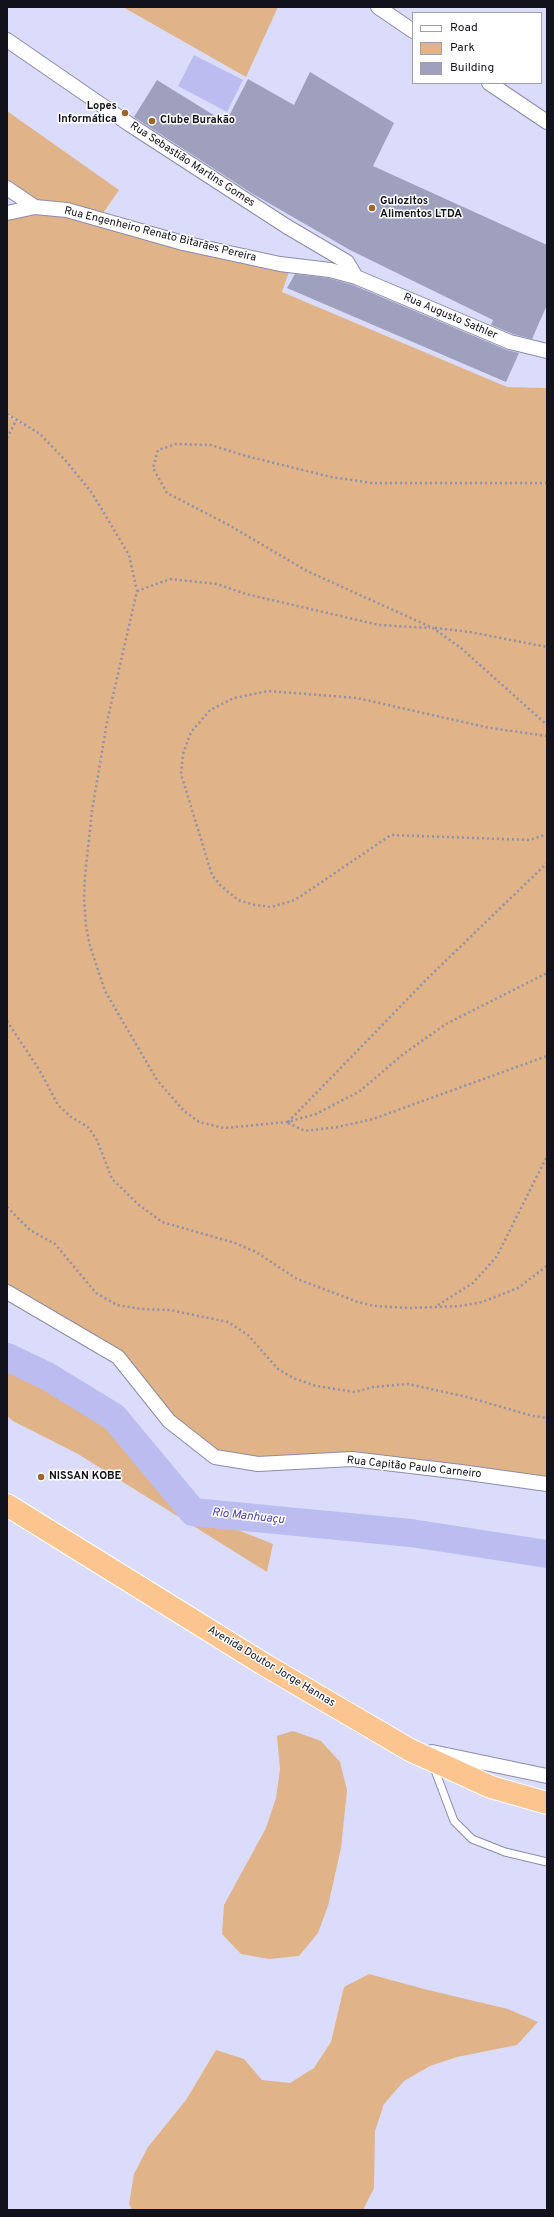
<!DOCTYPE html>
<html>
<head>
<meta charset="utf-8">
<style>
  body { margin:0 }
  #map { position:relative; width:554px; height:2217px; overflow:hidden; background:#dbdcfc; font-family:Overpass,sans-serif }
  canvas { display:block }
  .frame { position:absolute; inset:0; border:8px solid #12121d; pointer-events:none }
  .legend { position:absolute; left:412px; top:12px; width:130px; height:72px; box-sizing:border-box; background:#fff; border:1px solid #a0a0a5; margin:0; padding:5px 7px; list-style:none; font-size:12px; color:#12121d }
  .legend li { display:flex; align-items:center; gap:8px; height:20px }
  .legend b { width:20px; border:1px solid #a0a0a5 }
</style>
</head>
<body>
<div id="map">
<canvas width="554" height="2217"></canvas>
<div class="frame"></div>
<ul class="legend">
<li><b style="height:5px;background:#fff"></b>Road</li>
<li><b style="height:11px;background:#e1b388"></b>Park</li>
<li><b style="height:11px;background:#9ea0bd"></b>Building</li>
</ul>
</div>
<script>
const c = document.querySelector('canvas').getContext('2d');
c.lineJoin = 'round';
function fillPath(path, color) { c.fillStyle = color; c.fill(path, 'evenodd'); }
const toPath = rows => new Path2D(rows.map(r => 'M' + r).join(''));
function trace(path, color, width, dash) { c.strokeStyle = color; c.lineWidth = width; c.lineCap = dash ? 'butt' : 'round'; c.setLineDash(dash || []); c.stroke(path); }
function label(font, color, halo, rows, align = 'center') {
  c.font = font + ' Overpass,sans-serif'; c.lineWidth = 3; c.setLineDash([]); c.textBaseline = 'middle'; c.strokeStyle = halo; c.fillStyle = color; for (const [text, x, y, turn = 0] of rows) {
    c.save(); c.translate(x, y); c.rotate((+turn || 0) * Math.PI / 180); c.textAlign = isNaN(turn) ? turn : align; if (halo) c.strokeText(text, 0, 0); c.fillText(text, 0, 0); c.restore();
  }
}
fillPath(toPath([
  [123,7,278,7,246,77],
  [7,111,119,190,99,219,291,266,282,292,507,387,547,388,547,1484,461,1472,215,1457,169,1421,118,1357,7,1292,7,415,33,430,7,414,7,213,34,207,7,188],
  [7,1366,47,1376,114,1417,193,1512,273,1544,267,1572,78,1454,13,1421,7,1416],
  [293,1731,321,1741,340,1762,347,1790,341,1848,328,1906,318,1933,299,1956,269,1959,241,1954,222,1934,224,1905,266,1828,276,1798,280,1769,277,1736],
  [369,1974,424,1989,508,2009,538,2022,517,2045,457,2057,430,2066,404,2081,384,2104,375,2131,374,2188,363,2210,132,2210,129,2204,134,2174,148,2147,186,2100,216,2050,244,2059,262,2080,290,2083,314,2068,331,2042,344,1987]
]), '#e1b388');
fillPath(toPath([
  [194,55,243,80,227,112,178,86]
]), '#bbbdf1');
trace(toPath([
  [7,1357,47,1376,114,1417,193,1512,411,1533,547,1554]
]), '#bbbdf1', 28);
fillPath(toPath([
  [310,72,394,123,373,166,547,245,547,305,532,339,513,334,491,325,493,320,350,250,253,194,134,117,157,80,220,119,230,114,248,79,294,105],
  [295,274,328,278,353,285,507,350,519,353,506,382,287,288]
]), '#9ea0bd');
const service = toPath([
  [433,1765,454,1821,472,1839,505,1852,547,1862]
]);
const minor = toPath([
  [378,7,413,31],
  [7,40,129,124,286,226,347,262,356,277],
  [489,83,547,122],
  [7,188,35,207],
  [7,213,35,207,67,210,183,243,280,264,330,270,356,277,510,342,547,351],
  [7,1292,118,1357,169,1421,215,1457,258,1464,352,1459,461,1472,547,1484],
  [432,1752,547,1776]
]);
const trunk = toPath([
  [7,1505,265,1665,410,1750,491,1787,547,1803]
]);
trace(service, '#8b8ca9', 9);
trace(minor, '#8b8ca9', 16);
trace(trunk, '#fff', 24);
trace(toPath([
  [7,414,40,434,66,461,92,493,129,555,137,591,107,722,92,811,85,876,84,898,86,926,90,946,105,991,157,1080,184,1111,199,1122,224,1128,287,1122,316,1114,360,1091,402,1055,446,1024,547,973],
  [7,438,17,419],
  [547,483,372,483,331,477,246,456,211,445,176,444,158,450,153,468,167,493,227,524,307,571,433,628,461,648,547,725],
  [137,591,170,579,217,584,246,594,379,625,430,628],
  [435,628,470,632,547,647],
  [547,736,490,728,357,698,268,691,234,698,210,710,191,732,183,754,181,774,212,875,220,885,238,900,255,905,271,907,295,900,391,835,530,840,547,834],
  [7,1021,40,1071,58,1105,71,1117,88,1127,97,1140,112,1179,139,1205,162,1222,235,1243,256,1252,297,1279,358,1302,375,1306,409,1308,461,1306,482,1302,518,1288,547,1266],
  [288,1122,430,976,547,863],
  [288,1123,305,1131,338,1127,373,1119,547,1056],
  [7,1207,30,1230,55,1244,96,1293,117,1305,141,1309,170,1310,228,1322,248,1335,278,1369,293,1378,316,1386,355,1392,373,1387,408,1384,467,1397,533,1416,547,1418],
  [438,1305,473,1283,497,1256,547,1156]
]), '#9090a8', 2.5, [2, 3]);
trace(service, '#fff', 7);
trace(minor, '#fff', 14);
trace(trunk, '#fcc48e', 22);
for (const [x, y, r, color] of [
  [125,113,4,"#9f6525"],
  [152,121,4,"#9f6525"],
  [372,208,4,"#9f6525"],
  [41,1477,4,"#9f6525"]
]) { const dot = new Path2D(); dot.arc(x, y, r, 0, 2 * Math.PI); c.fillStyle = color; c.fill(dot); trace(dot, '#fff', 1.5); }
label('bold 11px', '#12121d', '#fff', [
  ["Lopes",117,107,"right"],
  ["Informática",117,120,"right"],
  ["Clube Burakão",160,121],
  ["Gulozitos",380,202],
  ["Alimentos LTDA",380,215],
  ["NISSAN KOBE",49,1477]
], 'left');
label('11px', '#12121d', '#fff', [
  ["Rua Sebastião Martins Gomes",192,165,33],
  ["Rua Engenheiro Renato Bitarães Pereira",160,235,14],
  ["Rua Augusto Sathler",450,317,23],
  ["Rua Capitão Paulo Carneiro",414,1468,6],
  ["Avenida Doutor Jorge Hannas",271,1667,31]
]);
label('italic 12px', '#4f45a7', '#fff', [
  ["Rio Manhuaçu",248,1517,6]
]);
</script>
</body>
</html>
